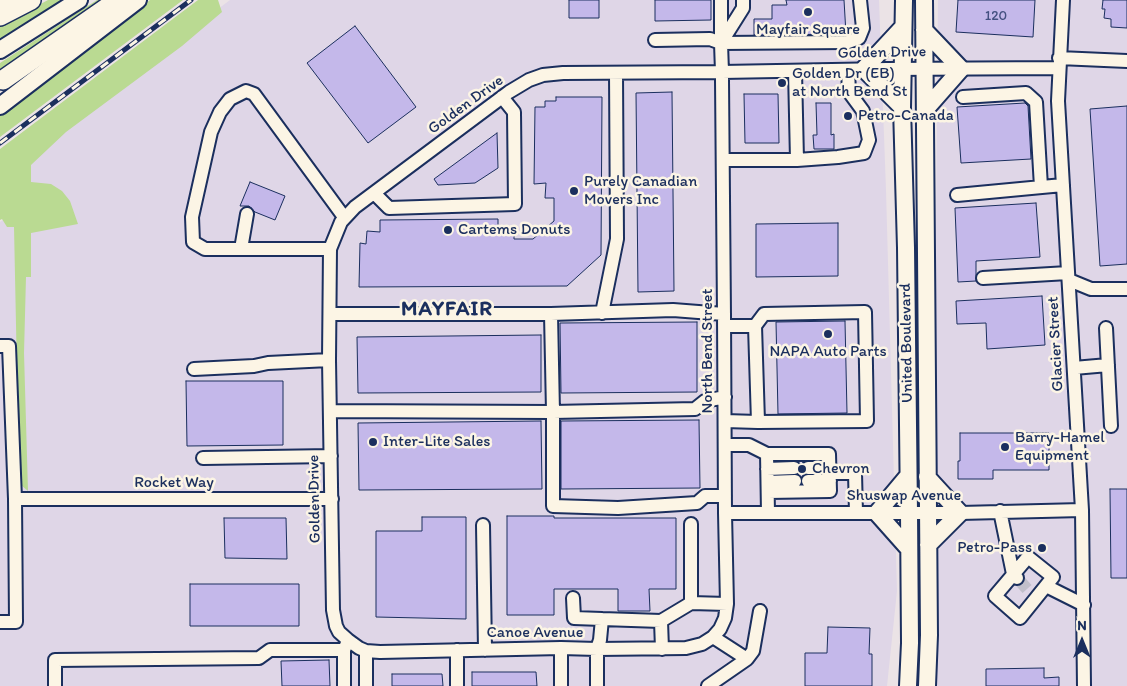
<!DOCTYPE html>
<html>
<head>
<meta charset="utf-8">
<style>
  body { margin:0 }
  #map { position:relative; width:1127px; height:686px; overflow:hidden; background:#ebe3e6; font-family:Itim,sans-serif }
  canvas { display:block }
  .north { position:absolute; left:1057px; top:616px; width:50px; height:50px; -webkit-text-stroke:4px #fcf5e5; paint-order:stroke; rotate:0deg; font-size:14px; font-weight:700; line-height:20px; text-align:center; color:#1b2f5e }
  .north::after { content:''; display:block; margin:auto; width:18px; height:22px; background:#1b2f5e; clip-path:polygon(50% 0,100% 100%,50% 72%,0 100%) }
</style>
</head>
<body>
<div id="map">
<canvas width="1127" height="686"></canvas>
<div class="north">N</div>
</div>
<script>
const c = document.querySelector('canvas').getContext('2d');
c.lineJoin = 'round';
function fillPath(path, color) { c.fillStyle = color; c.fill(path, 'evenodd'); }
const toPath = rows => new Path2D(rows.map(r => 'M' + r).join(''));
function trace(path, color, width, dash) { c.strokeStyle = color; c.lineWidth = width; c.lineCap = dash ? 'butt' : 'round'; c.setLineDash(dash || []); c.stroke(path); }
function label(font, color, halo, rows, align = 'center') {
  c.font = font + ' Itim,sans-serif'; c.lineWidth = 5; c.setLineDash([]); c.textBaseline = 'middle'; c.strokeStyle = halo; c.fillStyle = color; for (const [text, x, y, turn = 0] of rows) {
    c.save(); c.translate(x, y); c.rotate((+turn || 0) * Math.PI / 180); c.textAlign = isNaN(turn) ? turn : align; if (halo) c.strokeText(text, 0, 0); c.fillText(text, 0, 0); c.restore();
  }
}
fillPath(toPath([
  [230,0,879,0,886,190,897,591,887,686,0,686,0,222,23,206,25,154],
  [938,0,1127,0,1127,686,932,686]
]), '#dfd6e7');
fillPath(toPath([
  [48,0,65,0,0,42,0,26],
  [97,0,99,0,0,74,0,63],
  [150,0,183,0,0,137,0,115],
  [198,0,218,0,222,12,182,46,66,132,31,165,31,182,51,184,62,191,70,201,78,224,31,233,31,277,26,277,24,353,28,491,21,485,19,471,14,227,7,227,2,219,0,220,0,149]
]), '#bada92');
const building = toPath([
  [569,0,599,0,599,18,569,18,569,0],
  [655,0,711,0,711,20,655,21,655,0],
  [786,0,844,0,846,34,754,35,754,19,772,19,772,5,787,5,786,0],
  [958,0,1035,0,1033,37,956,32,958,0],
  [1103,0,1127,0,1127,28,1111,27,1111,19,1104,18,1105,9,1102,9,1103,0],
  [355,26,416,107,368,143,307,63,355,26],
  [672,92,674,291,638,292,636,93,672,92],
  [744,94,778,94,779,143,745,143,744,94],
  [556,97,602,97,601,255,567,286,359,287,360,243,366,244,367,231,380,232,380,220,498,219,498,231,514,231,514,239,533,239,554,221,554,198,545,198,546,183,534,184,535,107,545,107,545,101,556,101,556,97],
  [816,103,831,103,831,135,834,134,834,149,814,149,813,135,817,135,816,103],
  [1025,103,1028,106,1031,159,961,163,957,107,1025,103],
  [1127,106,1127,264,1100,266,1090,109,1127,106],
  [497,133,498,168,475,183,438,185,434,179,497,133],
  [250,182,285,196,275,220,255,212,249,206,240,206,250,182],
  [1036,203,1040,257,976,261,976,281,958,282,955,208,1036,203],
  [838,223,838,276,756,277,756,224,838,223],
  [1042,296,1045,345,987,349,986,323,957,324,956,301,1042,296],
  [845,321,847,413,778,414,776,322,845,321],
  [697,322,697,392,561,393,560,323,697,322],
  [541,335,541,392,358,393,357,337,541,335],
  [186,381,283,381,283,445,187,446,186,381],
  [699,420,700,488,561,489,561,421,699,420],
  [541,421,542,489,359,490,358,423,541,421],
  [960,433,1049,433,1049,470,993,470,993,479,958,479,958,461,960,461,960,433],
  [1110,489,1127,489,1127,578,1111,578,1110,489],
  [507,516,554,516,554,518,676,518,676,589,649,589,650,611,618,611,618,589,554,589,554,615,507,615,507,516],
  [422,517,466,517,466,619,376,617,376,531,422,531,422,517],
  [224,518,286,518,287,559,225,558,224,518],
  [190,584,299,584,299,626,190,626,190,584],
  [828,627,870,628,869,654,872,654,872,686,805,686,805,653,827,653,828,627],
  [329,660,330,686,282,686,281,661,329,660],
  [1044,668,1044,678,1059,677,1059,686,986,686,986,669,1044,668],
  [472,672,536,672,537,686,472,686,472,672],
  [392,674,442,674,443,686,392,686,392,674]
]);
fillPath(building, '#c4b8ea');
trace(building, '#1b2f5e', 1);
trace(toPath([
  [1019,580,1028,590]
]), '#c1bfcb', 12, [12, 6]);
const minor = toPath([
  [721,0,721,43,722,72,722,80,724,314,725,513,727,604,725,618,720,629,713,637,702,644,686,648,597,649,561,648,380,652,366,651,359,648,348,640,339,632,336,626,333,610,329,360,330,249,341,222,355,207,509,92,529,80,543,75,563,73,722,72,887,69,1059,68],
  [1063,0,1058,101,1082,510,1084,686],
  [655,40,710,39,721,43,848,42,859,38,863,28,860,0],
  [721,43,743,8,743,0],
  [1059,58,1127,61],
  [795,71,797,160],
  [963,97,1026,93,1036,102,1041,187],
  [723,160,797,160,838,157,864,153,869,140,863,111,849,92,848,70],
  [374,193,389,208,515,204,514,112,502,97],
  [957,195,1063,185],
  [241,249,247,214],
  [330,249,205,249,193,242,192,217,211,132,220,112,230,99,246,91,254,94,344,217],
  [983,278,1068,273],
  [1069,280,1091,289,1127,289],
  [602,313,617,239,616,73],
  [330,314,551,314],
  [724,314,673,310,551,314,553,412,695,409,705,401,725,397],
  [724,326,755,326,758,422,725,421],
  [755,326,764,314,865,312,867,421,758,422],
  [1106,328,1111,426],
  [0,346,9,346,15,499,16,622,0,622],
  [1074,368,1108,365],
  [194,369,254,366,268,363,329,360],
  [330,411,553,412,553,506,618,508,697,503,705,496,725,496],
  [725,445,749,445,767,454,768,513],
  [767,454,829,454,830,491,768,492],
  [203,458,331,456],
  [808,468,829,468],
  [767,469,794,468],
  [830,473,855,473,856,513],
  [808,481,830,481],
  [768,482,795,481],
  [15,499,332,499],
  [1000,511,1013,574,1017,578],
  [725,513,960,513,1082,510],
  [483,525,485,650],
  [1028,557,1053,577,1020,618,995,596,1028,557],
  [1046,586,1084,605],
  [573,598,574,618,602,619,600,640,597,649,597,686],
  [691,603,727,604],
  [602,619,661,621,691,603,691,524],
  [661,621,662,649],
  [713,637,747,659,753,651,760,611],
  [561,648,561,686],
  [457,650,457,686],
  [366,651,366,686],
  [55,686,55,660,259,658,270,650,344,650],
  [344,686,344,650,347,643],
  [708,686,747,659]
]);
const major = toPath([
  [904,0,902,107,906,248,909,513,910,643,908,686],
  [924,0,929,635,927,686],
  [0,2,3,0],
  [924,30,961,69,925,110],
  [0,50,79,0],
  [0,106,138,0],
  [902,107,864,69,903,27],
  [908,476,877,513,909,549],
  [927,477,960,513,928,545]
]);
const highway = toPath([
  [0,16,31,0],
  [3,80,118,0]
]);
trace(minor, '#1b2f5e', 16);
trace(major, '#1b2f5e', 20);
trace(highway, '#1b2f5e', 22);
trace(minor, '#fcf5e5', 12);
trace(major, '#fcf5e5', 16);
trace(highway, '#fcf5e5', 19);
const rail = toPath([
  [0,143,191,0]
]);
trace(rail, '#1b2f5e', 5);
trace(rail, '#fcf5e5', 3, [9]);
for (const [x, y, r, color] of [
  [808,12,5,"#1b2f5e"],
  [782,83,5,"#1b2f5e"],
  [848,116,5,"#1b2f5e"],
  [574,191,5,"#1b2f5e"],
  [448,230,5,"#1b2f5e"],
  [828,334,5,"#1b2f5e"],
  [373,442,5,"#1b2f5e"],
  [1005,447,5,"#1b2f5e"],
  [802,469,5,"#1b2f5e"],
  [1042,548,5,"#1b2f5e"]
]) { const dot = new Path2D(); dot.arc(x, y, r, 0, 2 * Math.PI); c.fillStyle = color; c.fill(dot); trace(dot, '#fcf5e5', 2); }
label('14px', '#455181', null, [
  ["120",996,16]
]);
label('16px', '#1b2f5e', '#fcf5e5', [
  ["Mayfair Square",808,30,"center"],
  ["Golden Dr (EB)",792,74],
  ["at North Bend St",792,92],
  ["Petro-Canada",858,116],
  ["Purely Canadian",584,182],
  ["Movers Inc",584,200],
  ["Cartems Donuts",458,230],
  ["NAPA Auto Parts",828,352,"center"],
  ["Barry-Hamel",1015,438],
  ["Equipment",1015,456],
  ["Inter-Lite Sales",383,442],
  ["Chevron",812,469],
  ["Petro-Pass",1032,548,"right"]
], 'left');
label('16px', '#1b2f5e', '#fcf5e5', [
  ["Golden Drive",882,53,-1],
  ["Golden Drive",466,105,-36],
  ["United Boulevard",907,343,-91],
  ["Glacier Street",1056,344,-93],
  ["North Bend Street",708,351,-90],
  ["Rocket Way",174,483],
  ["Shuswap Avenue",904,496],
  ["Golden Drive",315,499,-91],
  ["Canoe Avenue",535,633]
]);
c.letterSpacing = '1px';
label('bold 21px', '#1b2f5e', '#fcf5e5', [
  ["MAYFAIR",447,310]
]);
c.letterSpacing = '0px';
</script>
</body>
</html>
